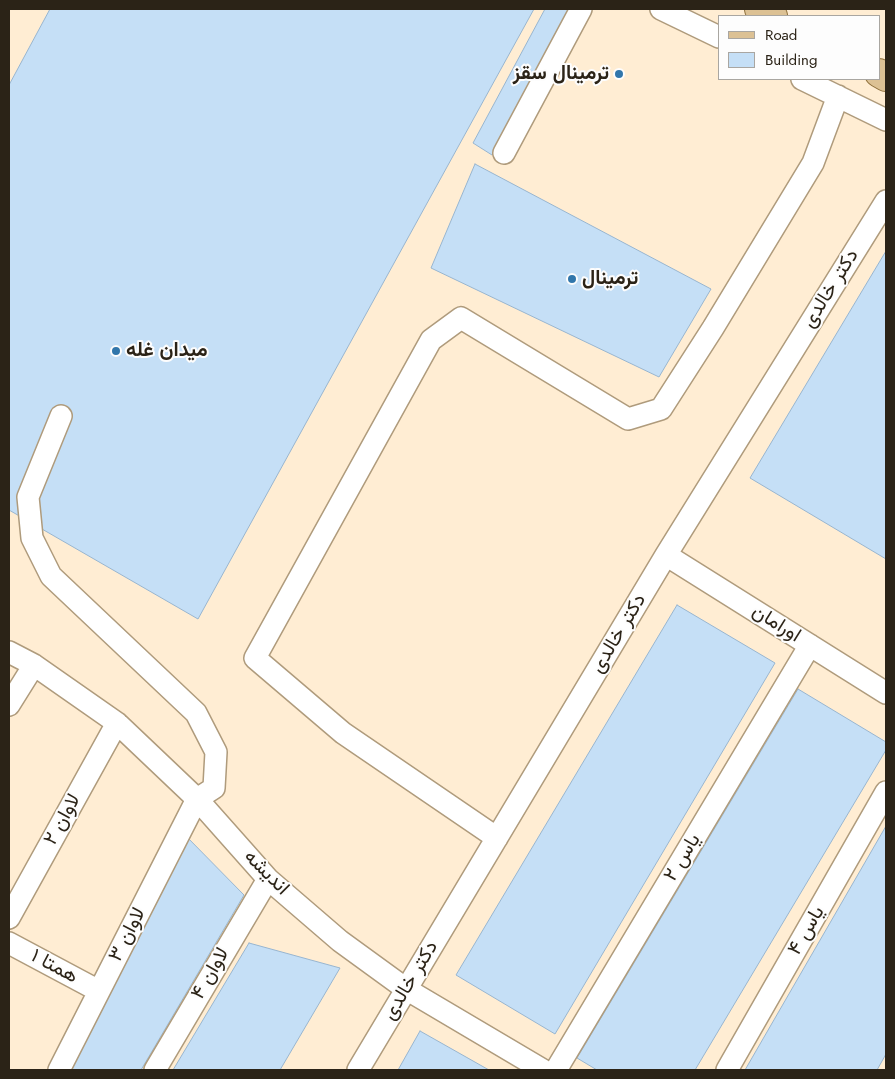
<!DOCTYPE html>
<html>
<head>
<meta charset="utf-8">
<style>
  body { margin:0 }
  #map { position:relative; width:895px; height:1079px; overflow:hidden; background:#ffedd3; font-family:Jost,sans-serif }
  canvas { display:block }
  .frame { position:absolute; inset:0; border:10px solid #2b2317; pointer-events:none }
  .legend { position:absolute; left:718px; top:15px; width:162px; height:65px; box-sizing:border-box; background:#fdfdfd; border:1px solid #a9a6a1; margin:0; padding:6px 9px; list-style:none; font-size:15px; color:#2b2317 }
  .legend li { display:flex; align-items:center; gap:10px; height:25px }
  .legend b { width:25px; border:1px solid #a9a6a1 }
</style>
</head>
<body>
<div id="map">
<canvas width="895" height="1079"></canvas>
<div class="frame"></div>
<ul class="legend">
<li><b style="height:6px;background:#dcc194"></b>Road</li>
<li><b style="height:14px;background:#c5dff6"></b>Building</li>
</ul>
</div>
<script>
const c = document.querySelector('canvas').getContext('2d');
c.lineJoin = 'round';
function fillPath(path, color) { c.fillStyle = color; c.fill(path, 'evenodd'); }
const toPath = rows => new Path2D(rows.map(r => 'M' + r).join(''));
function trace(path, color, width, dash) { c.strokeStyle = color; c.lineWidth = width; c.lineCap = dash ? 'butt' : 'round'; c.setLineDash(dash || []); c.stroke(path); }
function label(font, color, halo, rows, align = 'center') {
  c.font = font + ' Jost,Vazirmatn,sans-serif'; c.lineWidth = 4; c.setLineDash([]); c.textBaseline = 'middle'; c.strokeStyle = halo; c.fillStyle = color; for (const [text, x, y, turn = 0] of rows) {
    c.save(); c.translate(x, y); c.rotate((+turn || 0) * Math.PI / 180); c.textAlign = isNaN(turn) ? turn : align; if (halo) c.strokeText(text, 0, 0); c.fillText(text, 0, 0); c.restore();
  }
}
const building = toPath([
  [50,9,534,9,198,619,9,510,9,85,50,9],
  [545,9,570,9,492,155,473,143,545,9],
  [475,164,711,289,659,377,431,268,475,164],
  [886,251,886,559,750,478,886,251],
  [677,605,775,663,555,1034,456,975,677,605],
  [798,689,886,742,886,750,695,1070,597,1070,577,1058,798,689],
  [886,826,886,1054,877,1070,745,1070,886,826],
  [185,835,244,895,141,1070,65,1070,185,835],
  [249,943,340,968,280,1070,173,1070,249,943],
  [420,1031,489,1070,398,1070,420,1031]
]);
fillPath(building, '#c5dff6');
trace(building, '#98b5cf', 1);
const minor = toPath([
  [661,9,719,37],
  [802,79,886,120],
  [504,153,581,9],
  [666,555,886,693],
  [9,652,34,665,117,723,197,799,268,879,340,941,406,989,543,1070],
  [9,705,34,665],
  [497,838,343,733,255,658,431,340,461,318,628,419,661,409,713,328,813,163,838,96],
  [9,918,117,723],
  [9,943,99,991],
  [59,1070,197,799,214,788,216,752,196,713,51,576,32,538,28,497,61,416],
  [155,1070,268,879],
  [358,1070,666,555,886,201],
  [556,1070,810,645],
  [727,1070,886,792]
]);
const major = toPath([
  [759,9,773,16],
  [879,73,886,77]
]);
trace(minor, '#af9b7c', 24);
trace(major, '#8e6f3a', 30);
trace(minor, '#fff', 21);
trace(major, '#dcc194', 28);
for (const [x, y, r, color] of [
  [619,74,5,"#3176ab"],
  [572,279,5,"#3176ab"],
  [116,351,5,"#3176ab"]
]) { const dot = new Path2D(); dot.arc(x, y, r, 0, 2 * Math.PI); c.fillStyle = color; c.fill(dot); trace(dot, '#fdfdfd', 2); }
label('bold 20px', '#2b2317', '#fdfdfd', [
  ["ترمینال سقز",609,74,"right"],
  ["ترمینال",582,279],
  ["میدان غله",126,351]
], 'left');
label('20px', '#2b2317', '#fdfdfd', [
  ["دکتر خالدی",831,289,-58],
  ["اورامان",776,624,32],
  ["دکتر خالدی",619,634,-59],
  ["لاوان ۲",63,820,-61],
  ["یاس ۲",683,858,-59],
  ["اندیشه",266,873,45],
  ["یاس ۴",807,931,-60],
  ["لاوان ۳",128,935,-63],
  ["همتا ۱",54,967,28],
  ["لاوان ۴",211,974,-60],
  ["دکتر خالدی",411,981,-59]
]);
</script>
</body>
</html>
